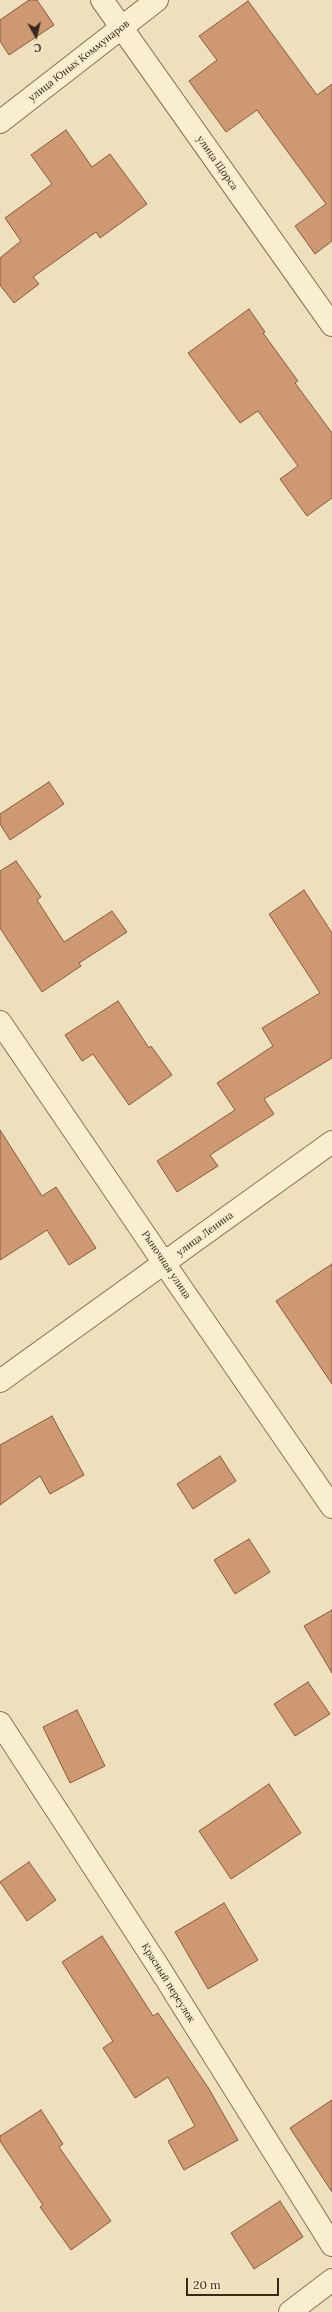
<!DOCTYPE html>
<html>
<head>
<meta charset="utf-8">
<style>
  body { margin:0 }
  #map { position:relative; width:332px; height:2312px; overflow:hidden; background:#efe0bd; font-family:Lora,serif }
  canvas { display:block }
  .north { position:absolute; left:16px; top:16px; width:40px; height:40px; -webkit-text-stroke:3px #f6eacd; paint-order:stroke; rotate:172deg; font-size:11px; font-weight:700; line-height:16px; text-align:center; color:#36281b }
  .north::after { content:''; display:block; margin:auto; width:14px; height:18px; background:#36281b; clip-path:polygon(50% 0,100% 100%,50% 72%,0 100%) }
  .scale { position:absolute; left:186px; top:2278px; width:93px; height:18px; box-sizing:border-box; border:2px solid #36281b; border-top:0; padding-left:5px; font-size:12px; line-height:14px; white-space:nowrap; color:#36281b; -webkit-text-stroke:3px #f6eacd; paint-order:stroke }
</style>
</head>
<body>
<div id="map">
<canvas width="332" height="2312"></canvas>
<div class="north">С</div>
<div class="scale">20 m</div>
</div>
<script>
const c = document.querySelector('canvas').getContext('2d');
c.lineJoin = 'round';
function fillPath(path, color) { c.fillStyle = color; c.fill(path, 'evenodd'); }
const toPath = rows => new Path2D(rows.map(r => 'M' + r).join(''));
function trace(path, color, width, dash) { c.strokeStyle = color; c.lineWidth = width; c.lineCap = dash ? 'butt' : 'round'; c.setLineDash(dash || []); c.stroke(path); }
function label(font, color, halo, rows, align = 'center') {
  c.font = font + ' Lora,serif'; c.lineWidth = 3; c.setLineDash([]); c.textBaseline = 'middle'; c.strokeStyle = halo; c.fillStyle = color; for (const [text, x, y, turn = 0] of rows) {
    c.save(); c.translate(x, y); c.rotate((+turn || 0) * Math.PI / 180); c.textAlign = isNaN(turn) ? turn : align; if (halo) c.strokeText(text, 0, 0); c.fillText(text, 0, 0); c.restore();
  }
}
const building = toPath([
  [29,0,37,0,54,25,9,55,0,41,0,20,29,0],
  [248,1,317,95,332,84,332,241,315,254,295,226,326,204,257,110,226,132,189,81,217,60,199,36,248,1],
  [66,130,92,167,110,154,147,204,100,238,96,232,33,277,39,284,14,303,0,285,0,258,21,241,5,218,52,184,31,155,66,130],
  [249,309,265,332,263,333,298,381,295,383,332,433,332,498,307,516,280,479,298,466,258,411,240,423,188,353,249,309],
  [49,782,64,804,10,840,0,824,0,814,49,782],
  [16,861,41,897,37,900,64,942,112,911,127,932,79,963,81,966,42,992,0,928,0,871,16,861],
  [304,890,332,933,332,1058,264,1099,274,1114,210,1155,218,1166,177,1192,157,1161,235,1110,217,1083,273,1046,262,1028,320,993,269,914,304,890],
  [118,1001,149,1048,151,1046,172,1075,129,1105,93,1054,82,1061,65,1035,118,1001],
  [0,1130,42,1196,56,1187,96,1248,69,1265,47,1230,0,1260,0,1130],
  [332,1264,332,1384,276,1301,332,1264],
  [52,1416,84,1475,50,1494,40,1476,0,1505,0,1445,52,1416],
  [220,1456,236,1481,193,1509,177,1484,220,1456],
  [249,1539,270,1572,235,1594,214,1560,249,1539],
  [332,1610,332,1673,304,1626,332,1610],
  [308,1682,330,1714,295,1736,274,1704,308,1682],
  [77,1710,105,1766,70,1783,43,1727,77,1710],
  [269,1784,301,1833,231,1879,199,1831,269,1784],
  [29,1862,56,1900,27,1921,0,1882,29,1862],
  [224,1903,258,1960,208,1989,175,1932,224,1903],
  [102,1936,153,2016,158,2013,209,2089,238,2140,184,2170,168,2141,195,2126,168,2077,135,2098,103,2048,113,2041,62,1962,102,1936],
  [332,2100,332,2192,290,2128,332,2100],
  [41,2110,63,2144,59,2147,111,2221,71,2250,40,2207,43,2205,0,2141,0,2136,41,2110],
  [280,2201,303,2237,254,2269,231,2233,280,2201]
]);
fillPath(building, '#ce9972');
trace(building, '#875a3b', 1);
const minor = toPath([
  [102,0,332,325],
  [0,1022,164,1263],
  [0,1381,332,1142],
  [0,1723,158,1966,332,2245],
  [290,2312,332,2280]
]);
const tertiary = toPath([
  [0,122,157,0],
  [164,1263,332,1507]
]);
trace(minor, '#877056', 24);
trace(tertiary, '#877056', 24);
trace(minor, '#faeed1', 22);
trace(tertiary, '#faeed1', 22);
label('10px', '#36281b', '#f6eacd', [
  ["улица Юных Коммунаров",79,61,-38],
  ["улица Щорса",217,163,55],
  ["улица Ленина",205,1234,-36],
  ["Рыночная улица",166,1265,56],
  ["Красный переулок",168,1983,58]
]);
</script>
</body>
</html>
